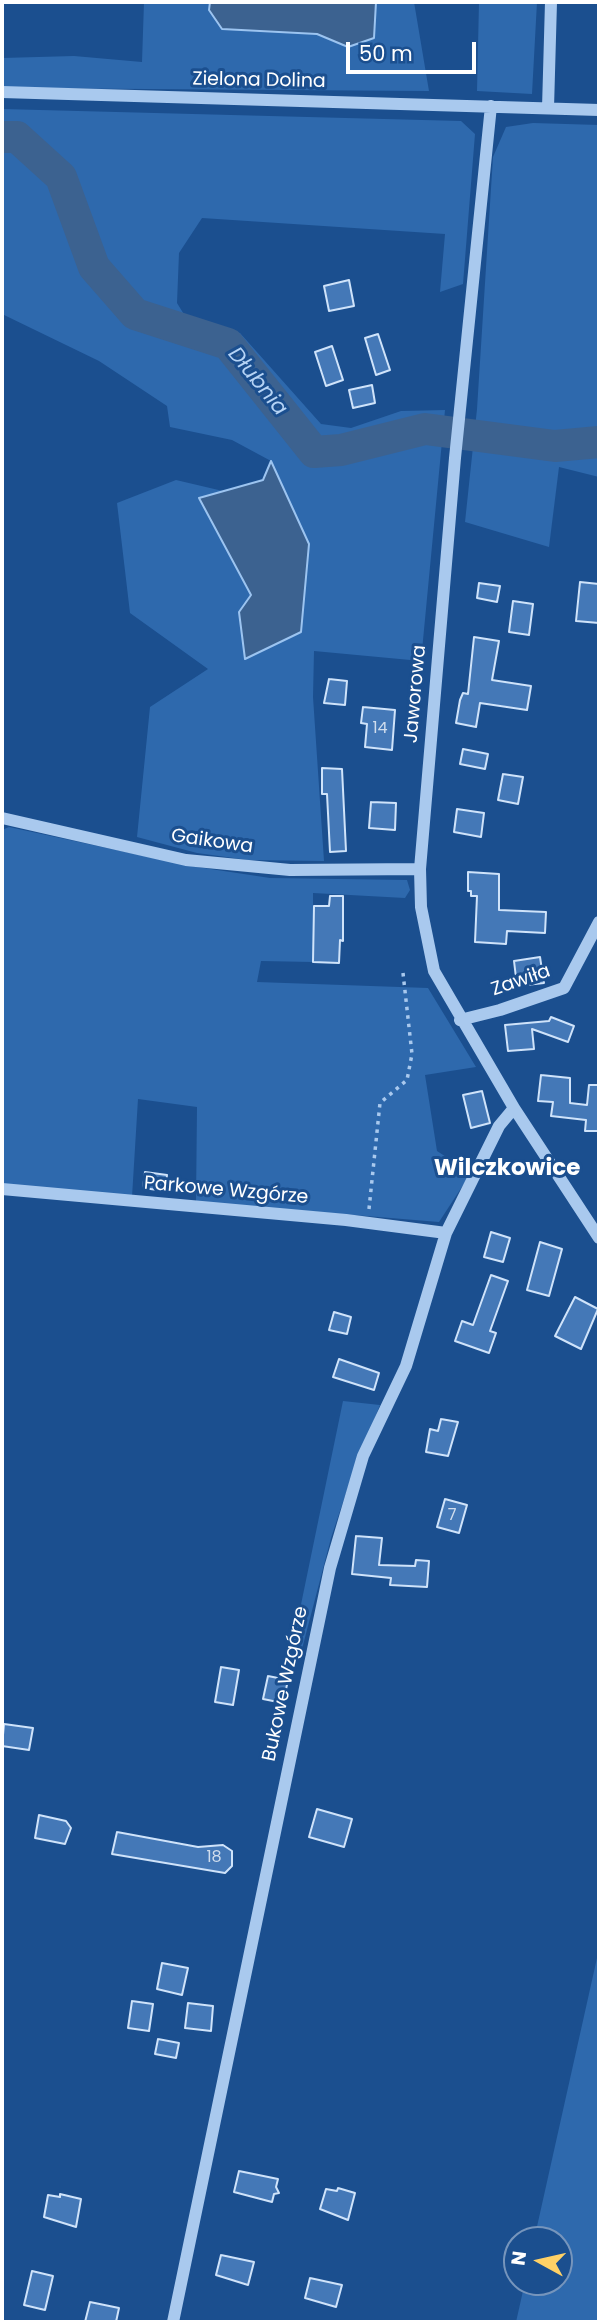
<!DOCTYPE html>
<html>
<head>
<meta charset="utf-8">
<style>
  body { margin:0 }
  #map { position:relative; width:601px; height:2324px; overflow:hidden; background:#1b4f8f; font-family:Poppins,sans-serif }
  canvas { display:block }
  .frame { position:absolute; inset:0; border:4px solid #fff; pointer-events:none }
  .north { position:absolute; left:503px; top:2226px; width:70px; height:70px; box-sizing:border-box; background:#1b4f8f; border:2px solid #7695bc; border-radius:50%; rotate:278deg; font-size:19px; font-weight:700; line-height:28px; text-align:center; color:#fff }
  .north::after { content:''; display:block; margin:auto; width:24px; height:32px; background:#ffd166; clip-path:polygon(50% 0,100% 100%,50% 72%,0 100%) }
  .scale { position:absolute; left:346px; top:42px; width:130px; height:32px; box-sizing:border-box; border:4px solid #fff; border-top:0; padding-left:9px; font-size:21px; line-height:24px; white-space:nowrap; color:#fff; -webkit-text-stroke:5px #1b4f8f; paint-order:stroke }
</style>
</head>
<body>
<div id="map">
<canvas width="601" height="2324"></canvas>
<div class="frame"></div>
<div class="north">N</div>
<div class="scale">50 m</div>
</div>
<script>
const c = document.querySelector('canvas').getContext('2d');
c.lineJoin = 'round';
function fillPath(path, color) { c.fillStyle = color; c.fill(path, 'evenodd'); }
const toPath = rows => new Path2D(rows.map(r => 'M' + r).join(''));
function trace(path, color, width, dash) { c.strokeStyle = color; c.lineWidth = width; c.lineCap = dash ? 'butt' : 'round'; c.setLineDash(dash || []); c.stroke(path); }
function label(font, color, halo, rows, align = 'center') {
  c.font = font + ' Poppins,sans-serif'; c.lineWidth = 6; c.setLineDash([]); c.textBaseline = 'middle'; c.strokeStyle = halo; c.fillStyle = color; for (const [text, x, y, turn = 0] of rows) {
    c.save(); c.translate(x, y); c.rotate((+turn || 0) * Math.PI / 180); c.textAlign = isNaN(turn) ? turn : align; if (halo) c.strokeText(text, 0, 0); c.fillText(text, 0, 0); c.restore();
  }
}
fillPath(toPath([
  [144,2,210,2,209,10,222,29,318,34,348,47,374,38,376,2,414,2,429,91,2,88,2,58,74,56,142,62],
  [479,2,537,2,532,94,477,91],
  [2,109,461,121,475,134,463,284,440,292,445,234,202,218,179,253,177,303,185,316,240,333,321,424,351,428,401,411,445,410,421,661,314,651,313,697,324,861,248,860,197,853,137,837,150,707,208,669,130,613,117,503,176,480,227,492,200,498,252,595,239,613,246,659,271,461,232,440,170,427,167,406,99,361,2,314],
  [533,123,599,125,599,477,559,467,549,547,465,522,477,409,493,157,506,127],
  [9,827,191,866,270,878,407,880,410,890,405,898,313,893,313,962,261,961,257,982,428,988,476,1067,425,1075,437,1151,471,1173,439,1222,196,1202,197,1107,138,1099,132,1197,2,1184,2,830],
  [343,1401,380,1405,353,1472,331,1538,302,1649,292,1648],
  [599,1949,599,2322,516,2322,525,2282,559,2282,559,2240,534,2240]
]), '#2e69ad');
const water = toPath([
  [210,2,376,2,374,38,348,47,317,34,222,29,209,10,210,2],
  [271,461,309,544,301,632,245,659,239,612,251,595,199,498,263,480,271,461]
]);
fillPath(water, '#3c6290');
trace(water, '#9cc4f0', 2);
trace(toPath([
  [2,137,17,137,61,177,94,267,135,314,228,344,314,452,341,450,425,429,555,446,599,442]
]), '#3c6290', 32);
const building = toPath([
  [349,280,354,306,329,311,324,286,349,280],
  [378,334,390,370,376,375,365,338,378,334],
  [332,346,343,380,326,386,315,352,332,346],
  [372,385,375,403,353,408,349,390,372,385],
  [580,582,599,584,599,623,576,621,580,582],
  [479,583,500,586,497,602,477,598,479,583],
  [513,601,533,604,529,635,509,632,513,601],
  [474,637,499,641,492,680,531,686,527,710,480,703,476,727,456,723,460,700,463,693,468,694,474,637],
  [329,679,347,681,345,705,324,703,329,679],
  [363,707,395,710,392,750,365,747,367,724,361,723,363,707],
  [463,749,488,754,485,769,460,764,463,749],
  [322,768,342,769,346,851,330,852,327,794,322,794,322,768],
  [503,774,523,777,518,804,498,800,503,774],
  [371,802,396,803,395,830,369,828,371,802],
  [457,809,484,813,481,837,454,832,457,809],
  [468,872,499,874,499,910,546,912,545,933,507,931,506,944,475,942,477,896,471,896,471,891,468,891,468,872],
  [330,896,343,896,343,941,340,940,339,963,313,962,314,906,329,906,330,896],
  [540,957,544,983,517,986,514,961,540,957],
  [551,1017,574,1026,568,1042,532,1029,534,1049,508,1051,505,1025,549,1021,551,1017],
  [541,1075,570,1078,570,1103,587,1105,589,1085,599,1085,599,1131,585,1131,586,1120,551,1116,553,1102,538,1101,541,1075],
  [482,1091,490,1123,471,1128,463,1095,482,1091],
  [145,1172,167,1175,165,1191,143,1188,145,1172],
  [491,1232,510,1238,503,1262,484,1257,491,1232],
  [540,1242,562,1249,549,1296,527,1290,540,1242],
  [491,1275,508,1281,490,1331,496,1333,489,1353,455,1341,462,1321,473,1325,491,1275],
  [575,1297,598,1309,581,1349,555,1336,575,1297],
  [334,1312,351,1317,347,1334,329,1330,334,1312],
  [339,1359,379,1373,374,1390,333,1377,339,1359],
  [441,1419,458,1422,448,1456,426,1452,430,1429,438,1431,441,1419],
  [445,1499,467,1505,459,1533,437,1527,445,1499],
  [356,1536,382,1538,379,1565,415,1566,416,1560,429,1561,427,1587,390,1585,391,1578,352,1574,356,1536],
  [221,1667,239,1670,233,1705,215,1702,221,1667],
  [268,1676,288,1680,283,1703,263,1699,268,1676],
  [4,1724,33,1728,29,1750,2,1746,4,1724],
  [317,1809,352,1819,344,1847,309,1837,317,1809],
  [39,1815,66,1821,71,1828,65,1844,35,1838,39,1815],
  [117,1832,198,1847,223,1845,232,1851,232,1866,225,1873,112,1854,117,1832],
  [162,1963,188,1968,182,1995,157,1989,162,1963],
  [132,2001,153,2004,149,2031,128,2028,132,2001],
  [188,2003,213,2006,211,2031,185,2028,188,2003],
  [158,2039,179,2043,176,2058,155,2054,158,2039],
  [239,2171,278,2179,276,2187,279,2193,274,2194,272,2202,234,2192,239,2171],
  [338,2188,355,2193,348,2220,320,2209,326,2189,337,2191,338,2188],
  [60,2194,81,2199,76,2227,44,2217,48,2195,60,2197,60,2194],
  [221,2255,254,2262,248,2285,216,2275,221,2255],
  [32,2271,53,2276,45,2310,24,2305,32,2271],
  [310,2278,342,2285,336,2307,305,2298,310,2278],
  [90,2302,119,2308,116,2322,85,2322,90,2302]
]);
fillPath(building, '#4478b7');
trace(building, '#cfe3fa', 2);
trace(toPath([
  [369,1209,380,1103,407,1080,412,1054,403,973]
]), '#a9c9ee', 3.5, [3.5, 5]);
trace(toPath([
  [2,92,599,110],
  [491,106,455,458,420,869,421,907,434,971,514,1108,599,1238],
  [548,108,551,2],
  [2,818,186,860,290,870,420,869],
  [460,1020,500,1010,564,988,599,922],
  [2,1189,346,1220,446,1233],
  [173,2322,330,1568,363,1456,406,1366,446,1233,499,1126,514,1108]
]), '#a9c9ee', 12);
label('16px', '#d0dded', null, [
  ["14",380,729],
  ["7",452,1516],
  ["18",214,1858]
]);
label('19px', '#fff', '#1b4f8f', [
  ["Zielona Dolina",259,81,1],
  ["Jaworowa",416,694,-85],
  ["Gaikowa",212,842,8],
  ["Zawiła",521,981,-19],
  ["Parkowe Wzgórze",226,1191,5],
  ["Bukowe Wzgórze",286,1684,-78]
]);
label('italic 21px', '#b5d3f5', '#1b4f8f', [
  ["Dłubnia",257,382,51]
]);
label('bold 23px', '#fff', '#1b4f8f', [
  ["Wilczkowice",507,1169]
]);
</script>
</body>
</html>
